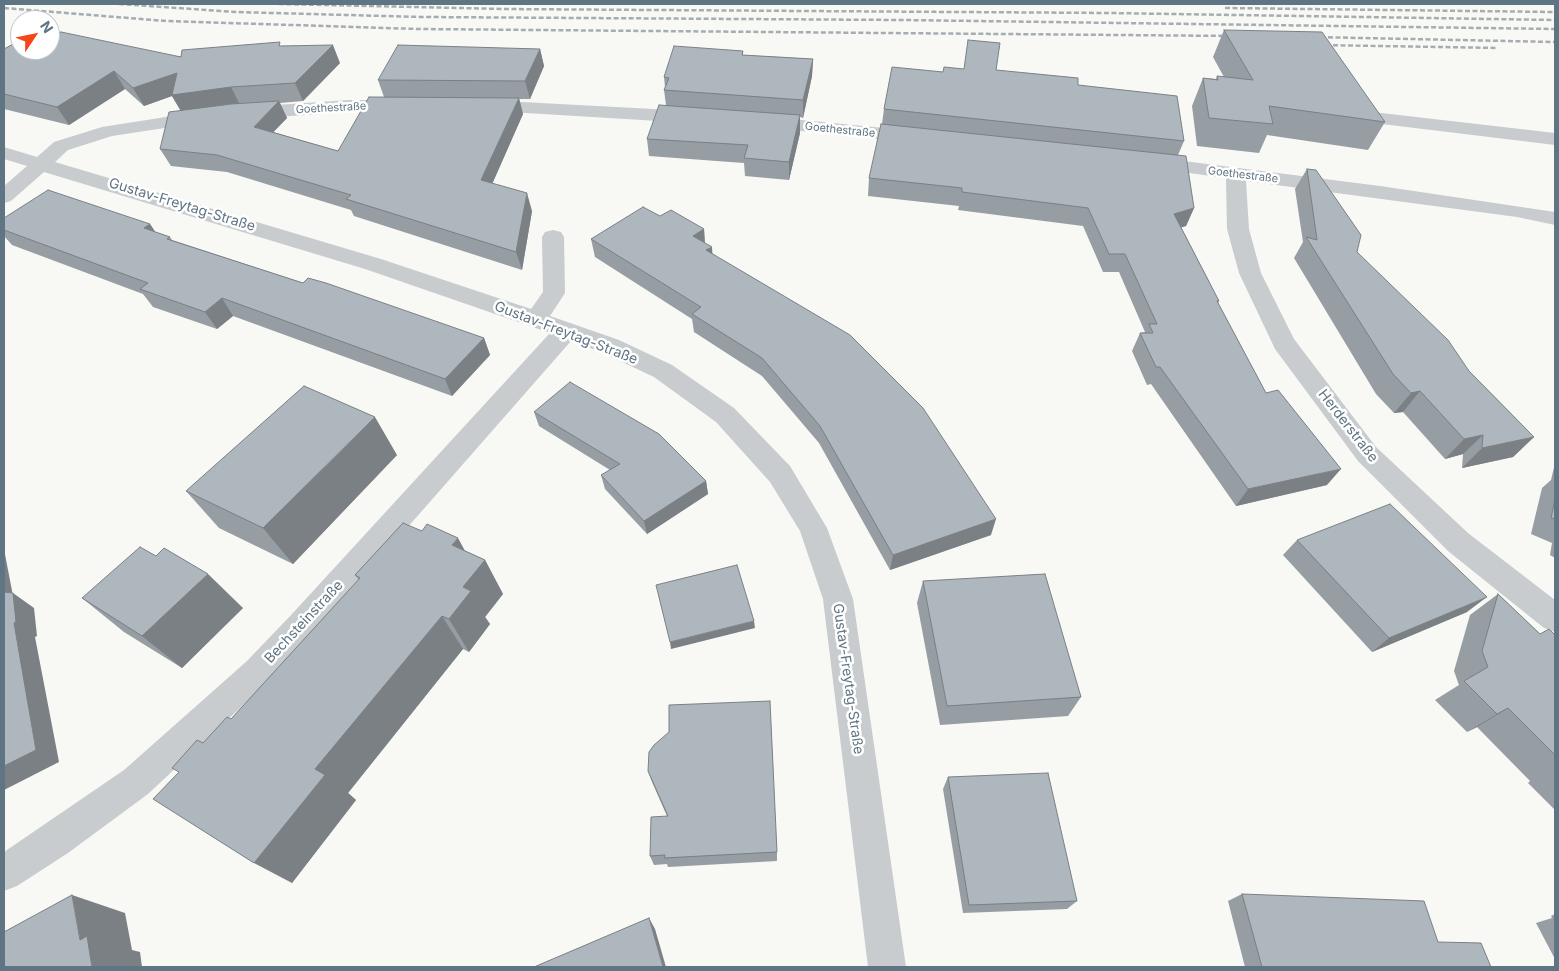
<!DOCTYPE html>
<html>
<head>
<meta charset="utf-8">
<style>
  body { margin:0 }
  #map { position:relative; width:1559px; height:971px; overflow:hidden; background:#f8f8f5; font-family:Inter,sans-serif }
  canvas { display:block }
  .frame { position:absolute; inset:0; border:5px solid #607583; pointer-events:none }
  .north { position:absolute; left:10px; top:10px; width:50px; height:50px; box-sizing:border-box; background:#fff; border:1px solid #bfc8cd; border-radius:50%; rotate:56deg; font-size:14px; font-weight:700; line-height:20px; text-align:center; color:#607583 }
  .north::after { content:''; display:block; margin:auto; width:18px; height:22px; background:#f3471a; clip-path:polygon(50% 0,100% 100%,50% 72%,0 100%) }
</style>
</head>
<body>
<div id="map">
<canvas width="1559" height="971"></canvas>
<div class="frame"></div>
<div class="north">N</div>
</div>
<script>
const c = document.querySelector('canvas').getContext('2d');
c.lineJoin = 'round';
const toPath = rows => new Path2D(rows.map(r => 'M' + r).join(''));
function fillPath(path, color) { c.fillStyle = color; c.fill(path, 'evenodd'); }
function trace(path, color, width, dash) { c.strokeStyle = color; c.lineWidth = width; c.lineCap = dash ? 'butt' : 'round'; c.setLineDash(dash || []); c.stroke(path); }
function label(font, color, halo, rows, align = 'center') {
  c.font = font + ' Inter,sans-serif'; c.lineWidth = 5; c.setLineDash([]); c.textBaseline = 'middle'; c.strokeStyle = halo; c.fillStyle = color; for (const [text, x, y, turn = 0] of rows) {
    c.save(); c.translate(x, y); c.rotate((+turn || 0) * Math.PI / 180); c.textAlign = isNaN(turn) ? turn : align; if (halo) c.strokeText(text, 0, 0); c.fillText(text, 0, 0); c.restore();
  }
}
fillPath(toPath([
  [349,100,401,100,408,102,410,106,408,110,401,112,349,112,247,119,240,117,238,113,240,109,247,107,349,100],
  [484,100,691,111,698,113,700,117,698,121,691,123,477,110,475,106,477,102,484,100],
  [204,111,211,113,213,117,211,121,112,136,68,150,55,162,381,259,531,309,543,292,542,237,545,232,553,230,561,232,564,237,565,293,550,316,619,340,672,365,734,408,790,466,827,528,853,599,906,967,868,967,823,599,800,531,770,482,716,422,654,377,601,352,571,341,314,634,269,681,148,794,68,853,17,886,4,891,4,852,124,770,247,661,292,614,550,333,365,269,44,172,11,201,4,203,4,186,27,166,4,159,4,147,37,157,54,142,102,127,204,111],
  [1364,111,1555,133,1555,145,1357,121,1355,117,1357,113,1364,111],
  [761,116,915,131,922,133,925,137,922,141,915,143,754,126,752,122,754,118,761,116],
  [1152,157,1380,186,1555,212,1555,225,1517,217,1246,181,1249,229,1261,273,1294,339,1376,447,1468,533,1555,600,1555,632,1544,628,1448,551,1358,461,1275,349,1239,273,1227,229,1226,178,1145,167,1142,163,1145,159,1152,157]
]), '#c8cccf');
trace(toPath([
  [119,4,236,12,422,17,903,20,1555,29],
  [279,4,504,9,1109,13,1555,20],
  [4,8,166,21,418,29,1236,36],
  [1225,8,1555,12],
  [1313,37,1555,42],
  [1318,45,1498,48]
]), '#a5adb3', 2.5, [5, 2.5]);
fillPath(toPath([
  [1224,30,1385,122,1368,150,1267,135,1259,153,1197,146,1192,106,1203,78,1216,79,1217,76,1224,77,1213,57],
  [4,49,340,63,303,101,280,103,287,118,273,132,338,151,384,97,378,80,540,49,544,66,530,99,519,99,523,114,492,184,532,211,522,270,354,216,351,210,227,172,171,166,160,149,181,111,172,96,144,106,125,89,69,125,4,109],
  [743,51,743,55,813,59,812,76,803,118,800,117,800,133,789,180,745,176,744,163,649,156,647,139,666,105,664,90,665,87,664,77],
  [996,70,1078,85,1184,141,1178,155,1194,208,1186,226,1181,227,1219,301,1218,303,1266,393,1327,485,1236,506,1151,384,1147,385,1132,351,1140,333,1145,332,1119,272,1103,272,1083,226,958,210,959,206,868,196,869,178,882,124,884,109,943,72],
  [1307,169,1357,252,1469,371,1534,437,1513,457,1462,468,1463,454,1445,459,1403,412,1394,413,1376,394,1294,258,1303,242,1295,189],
  [660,216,704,229,705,243,712,253,991,535,890,570,819,443,762,376,694,332,692,319,595,257,591,239],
  [150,224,155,232,170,237,172,240,303,283,484,338,490,355,452,396,233,316,217,329,153,307,143,294,12,245,4,236,4,230],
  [534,412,706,481,708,494,647,534,605,489,601,475,610,470,539,426],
  [397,455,293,564,219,528,186,491],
  [1555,463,1555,558,1550,555,1552,543,1531,534,1542,488,1551,480],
  [422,531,485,560,503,594,485,617,490,624,469,652,463,649,348,793,356,800,292,883,178,772,203,743,231,719,359,580,355,575],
  [1297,540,1467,612,1372,652,1283,555],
  [156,556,243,608,182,668,124,632,82,598],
  [923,581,1081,697,1068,716,940,725,917,603],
  [1498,594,1540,634,1555,635,1555,810,1528,783,1530,781,1477,727,1467,732,1435,700,1459,685,1454,671,1470,615],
  [648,771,777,852,777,861,668,867,667,864,654,865,650,856,667,816,652,782],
  [948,777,1077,901,1067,909,963,913,943,789],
  [1242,894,1438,942,1491,967,1245,967,1228,901],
  [1555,914,1555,959,1536,923,1552,918,1551,916]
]), '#969da3');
fillPath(toPath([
  [333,45,340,63,303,101,295,83],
  [540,49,544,66,530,99,525,81],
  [813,59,812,76,803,118,803,100],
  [114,71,125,89,69,125,57,107],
  [177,73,231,87,240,105,182,113,172,96,144,106,133,88],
  [519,98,523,114,486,198,481,180],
  [279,101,287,118,262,144,254,127],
  [800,115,800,133,789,180,789,162],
  [527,193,532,211,522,270,516,252],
  [1194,208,1186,226,1167,232,1174,214],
  [150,224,162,242,144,228],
  [704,229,705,247,693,236],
  [712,247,713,264,706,250],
  [222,298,233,316,217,329,205,312],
  [484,338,490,355,452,396,445,379],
  [1420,391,1403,412,1394,413,1411,393],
  [375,417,397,455,293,564,263,528],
  [1483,435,1463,454,1445,459,1464,439],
  [1534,437,1513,457,1462,468,1482,448],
  [1341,469,1327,485,1236,506,1248,489],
  [706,481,708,494,647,534,644,521],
  [996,519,991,535,890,570,893,555],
  [458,538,476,571,485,560,503,594,485,617,490,624,469,652,449,619,463,587,452,545],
  [4,549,13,596,13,593,34,608,37,636,35,637,59,762,4,790],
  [208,574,243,608,182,668,142,636],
  [1487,597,1467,612,1372,652,1389,638],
  [442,616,463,649,348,793,356,800,292,883,254,863,315,769],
  [754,621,755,628,671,649,670,642],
  [1508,708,1477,727,1467,732,1497,714],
  [72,895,125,913,132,950,140,952,142,967,92,967,80,940],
  [649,918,655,929,666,967,663,967]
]), '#7a8084');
const building = toPath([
  [1224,30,1322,32,1385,122,1269,106,1273,124,1209,118,1203,78,1218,80,1217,76,1253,80,1224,30],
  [61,32,181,57,182,50,280,42,279,46,333,45,295,83,231,87,172,95,177,73,133,88,114,71,57,107,4,94,4,49,15,43,20,44,20,50,50,50,50,38,61,32],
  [968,40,1000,43,996,70,1078,78,1078,85,1177,96,1184,141,884,109,892,67,943,72,944,67,964,69,968,40],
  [398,45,540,49,525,81,378,80,398,45],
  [674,46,743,51,742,55,813,59,803,100,664,90,669,78,664,77,674,46],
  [369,97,519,98,481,180,527,193,516,252,346,199,351,195,217,155,160,149,169,112,231,104,279,101,254,127,338,151,369,97],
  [659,105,800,115,789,162,744,158,748,145,647,139,659,105],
  [881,124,1186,156,1194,208,1174,214,1219,301,1217,301,1266,393,1278,390,1341,469,1248,489,1160,367,1156,367,1140,333,1153,333,1149,324,1157,324,1125,254,1109,254,1088,208,962,192,962,188,869,178,881,124],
  [1307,169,1316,170,1361,235,1357,252,1448,340,1469,371,1534,437,1482,448,1483,435,1464,439,1420,391,1411,393,1393,374,1306,237,1317,240,1307,169],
  [48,190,150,224,144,228,170,237,167,239,303,283,308,278,326,283,484,338,445,379,222,298,205,312,140,289,148,283,4,230,4,218,48,190],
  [643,207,660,216,671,210,704,229,693,236,712,247,706,250,850,335,923,408,996,519,893,555,820,426,762,358,692,314,701,307,591,239,643,207],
  [570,382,659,434,706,481,644,521,601,475,620,464,534,412,570,382],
  [304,386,375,417,263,528,186,491,304,386],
  [1555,499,1555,519,1551,518,1555,499],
  [1390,504,1487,597,1389,638,1297,540,1390,504],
  [403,523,422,531,427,524,458,538,452,545,485,560,463,587,471,591,449,619,442,616,315,769,325,775,254,863,153,799,179,772,172,768,197,740,203,743,227,717,231,719,360,578,355,575,403,523],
  [140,547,156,556,164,548,208,574,142,636,82,598,140,547],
  [737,565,754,621,670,642,656,585,737,565],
  [1045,574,1081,697,947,706,923,581,1045,574],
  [4,592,13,593,16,622,14,623,36,750,4,766,4,592],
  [1498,594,1540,634,1549,629,1555,635,1555,755,1508,708,1497,714,1464,681,1488,667,1482,651,1498,594],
  [770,701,777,852,664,858,665,855,650,856,651,817,668,816,648,771,649,752,654,745,669,732,669,705,770,701],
  [1048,773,1077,901,969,905,948,777,1048,773],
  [1242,894,1424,901,1438,942,1481,943,1491,967,1262,967,1242,894],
  [72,895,80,940,87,936,92,967,4,967,4,932,72,895],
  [649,918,663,967,534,967,649,918]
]);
fillPath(building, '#aeb7bd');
trace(building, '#7a8084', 1);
label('11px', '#607583', '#fff', [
  ["Goethestraße",331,108,-3],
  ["Goethestraße",840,130,6],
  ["Goethestraße",1243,175,7]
]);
label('14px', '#607583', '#fff', [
  ["Gustav-Freytag-Straße",182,205,17],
  ["Gustav-Freytag-Straße",566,333,21],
  ["Herderstraße",1348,426,52],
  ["Bechsteinstraße",304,622,-47],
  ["Gustav-Freytag-Straße",848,679,82]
]);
</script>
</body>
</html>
